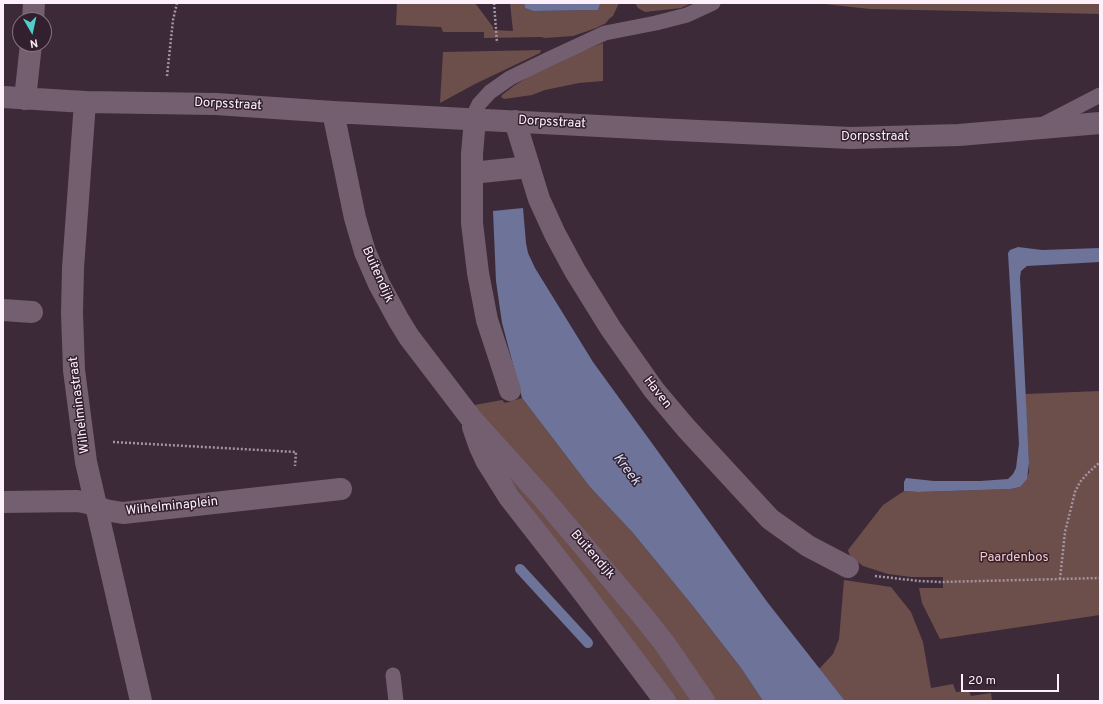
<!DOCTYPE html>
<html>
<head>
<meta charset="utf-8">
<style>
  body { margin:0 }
  #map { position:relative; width:1103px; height:704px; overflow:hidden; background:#3c2a39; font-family:Overpass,sans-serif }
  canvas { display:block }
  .frame { position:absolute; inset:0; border:4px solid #fdf0fb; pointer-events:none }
  .north { position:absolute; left:12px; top:12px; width:40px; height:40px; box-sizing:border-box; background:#32202f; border:1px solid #837381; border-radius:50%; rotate:171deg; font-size:11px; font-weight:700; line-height:16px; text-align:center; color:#fdf0fb }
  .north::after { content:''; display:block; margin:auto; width:14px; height:18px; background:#52cdcc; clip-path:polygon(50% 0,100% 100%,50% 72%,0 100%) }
  .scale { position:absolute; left:961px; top:674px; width:98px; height:18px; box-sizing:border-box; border:2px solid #fdf0fb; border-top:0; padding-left:5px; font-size:12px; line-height:14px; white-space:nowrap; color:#fdf0fb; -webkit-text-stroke:3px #32202f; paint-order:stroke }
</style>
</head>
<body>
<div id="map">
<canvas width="1103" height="704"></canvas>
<div class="frame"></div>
<div class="north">N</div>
<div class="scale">20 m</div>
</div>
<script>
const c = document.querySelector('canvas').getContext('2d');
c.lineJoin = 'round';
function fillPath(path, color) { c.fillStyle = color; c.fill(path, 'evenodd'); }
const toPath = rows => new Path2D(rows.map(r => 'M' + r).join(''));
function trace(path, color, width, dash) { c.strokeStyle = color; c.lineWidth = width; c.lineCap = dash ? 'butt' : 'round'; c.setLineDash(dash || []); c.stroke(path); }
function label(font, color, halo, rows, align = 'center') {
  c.font = font + ' Overpass,sans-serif'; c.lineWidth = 3; c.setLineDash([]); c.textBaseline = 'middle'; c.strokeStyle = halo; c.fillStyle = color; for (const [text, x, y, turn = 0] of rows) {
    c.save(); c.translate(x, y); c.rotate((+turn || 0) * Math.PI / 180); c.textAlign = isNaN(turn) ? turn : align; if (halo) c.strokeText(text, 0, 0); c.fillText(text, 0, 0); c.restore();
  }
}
fillPath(toPath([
  [397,3,475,3,493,27,493,30,513,31,510,3,524,3,525,8,533,11,598,10,600,3,619,3,613,16,609,19,606,23,596,28,573,36,545,38,541,37,484,38,484,32,443,32,441,27,396,25],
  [635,3,692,3,681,8,645,12,638,8],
  [815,3,1100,3,1100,14,918,10,870,9],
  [603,43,603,81,579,83,545,90,532,95,504,99,501,97,502,95,515,85,542,69,568,57],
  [541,50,540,53,475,84,440,103,443,52],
  [1100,391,1100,615,940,639,922,603,919,588,943,588,943,577,911,577,888,574,863,566,850,556,848,550,883,505,904,491,918,492,1011,489,1020,487,1029,473,1029,463,1025,394],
  [522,398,590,487,633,533,692,605,741,668,763,701,712,701,469,406,502,400,505,403],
  [491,454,628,605,696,701,675,701],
  [844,580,891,587,911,612,923,642,931,688,953,684,956,692,969,691,971,696,991,693,992,701,845,701,819,669,833,654,839,639]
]), '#6c4e4b');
fillPath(toPath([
  [524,3,600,3,600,4,598,10,533,11,525,8],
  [523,208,526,243,528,253,535,268,593,362,768,603,845,701,763,701,741,668,692,605,633,533,590,487,522,398,502,323,496,281,493,211],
  [1018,247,1042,250,1100,248,1100,262,1027,266,1021,271,1020,278,1029,463,1027,479,1020,487,1011,489,918,492,904,491,904,482,906,478,934,481,980,481,1008,479,1013,474,1016,468,1019,444,1008,253,1010,250]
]), '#6d7399');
trace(toPath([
  [520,569,588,643]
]), '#6d7399', 10);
trace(toPath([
  [494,3,497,43],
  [167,76,173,20,177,3],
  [113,442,296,452,295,466],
  [875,576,919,581,941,582,1100,578],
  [1060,579,1065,532,1075,492,1080,482,1087,474,1100,462]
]), '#a495a2', 2.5, [2, 2]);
trace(toPath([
  [475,119,476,110,479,104,490,92,510,78,549,59,605,33,656,23,687,15,713,3],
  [1042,125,1100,95],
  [393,675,396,701]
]), '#745f70', 15);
trace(toPath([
  [33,20,34,3],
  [3,97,85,102,216,104,333,112,656,129,851,138,959,135,1100,123],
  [25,99,31,44],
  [85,102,73,268,72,313,74,370,86,462,141,701],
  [333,112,355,218,365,252,379,284,398,319,409,337,470,417,543,498,642,615,665,644,704,701],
  [475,119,472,154,472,223,478,273,487,320,510,390],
  [515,121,539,199,555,234,575,271,611,329,654,390,686,428,770,519,808,546,848,567],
  [472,173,529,167],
  [3,310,32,312],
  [473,427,480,447,487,462,509,497,583,592,665,701],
  [3,502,77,501,88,503,105,510,123,513,341,489]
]), '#745f70', 22);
label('13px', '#fdf0fb', '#32202f', [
  ["Dorpsstraat",228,105,3],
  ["Dorpsstraat",552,123,3],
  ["Dorpsstraat",875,137],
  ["Buitendijk",377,275,66],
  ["Haven",657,393,52],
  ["Wilhelminastraat",80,405,-97],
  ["Wilhelminaplein",172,507,-6],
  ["Buitendijk",592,555,49]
]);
label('13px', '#f7c8c3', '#32202f', [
  ["Paardenbos",1014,558]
]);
label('italic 14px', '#d7dcf6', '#32202f', [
  ["Kreek",626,470,53]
]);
</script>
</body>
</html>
